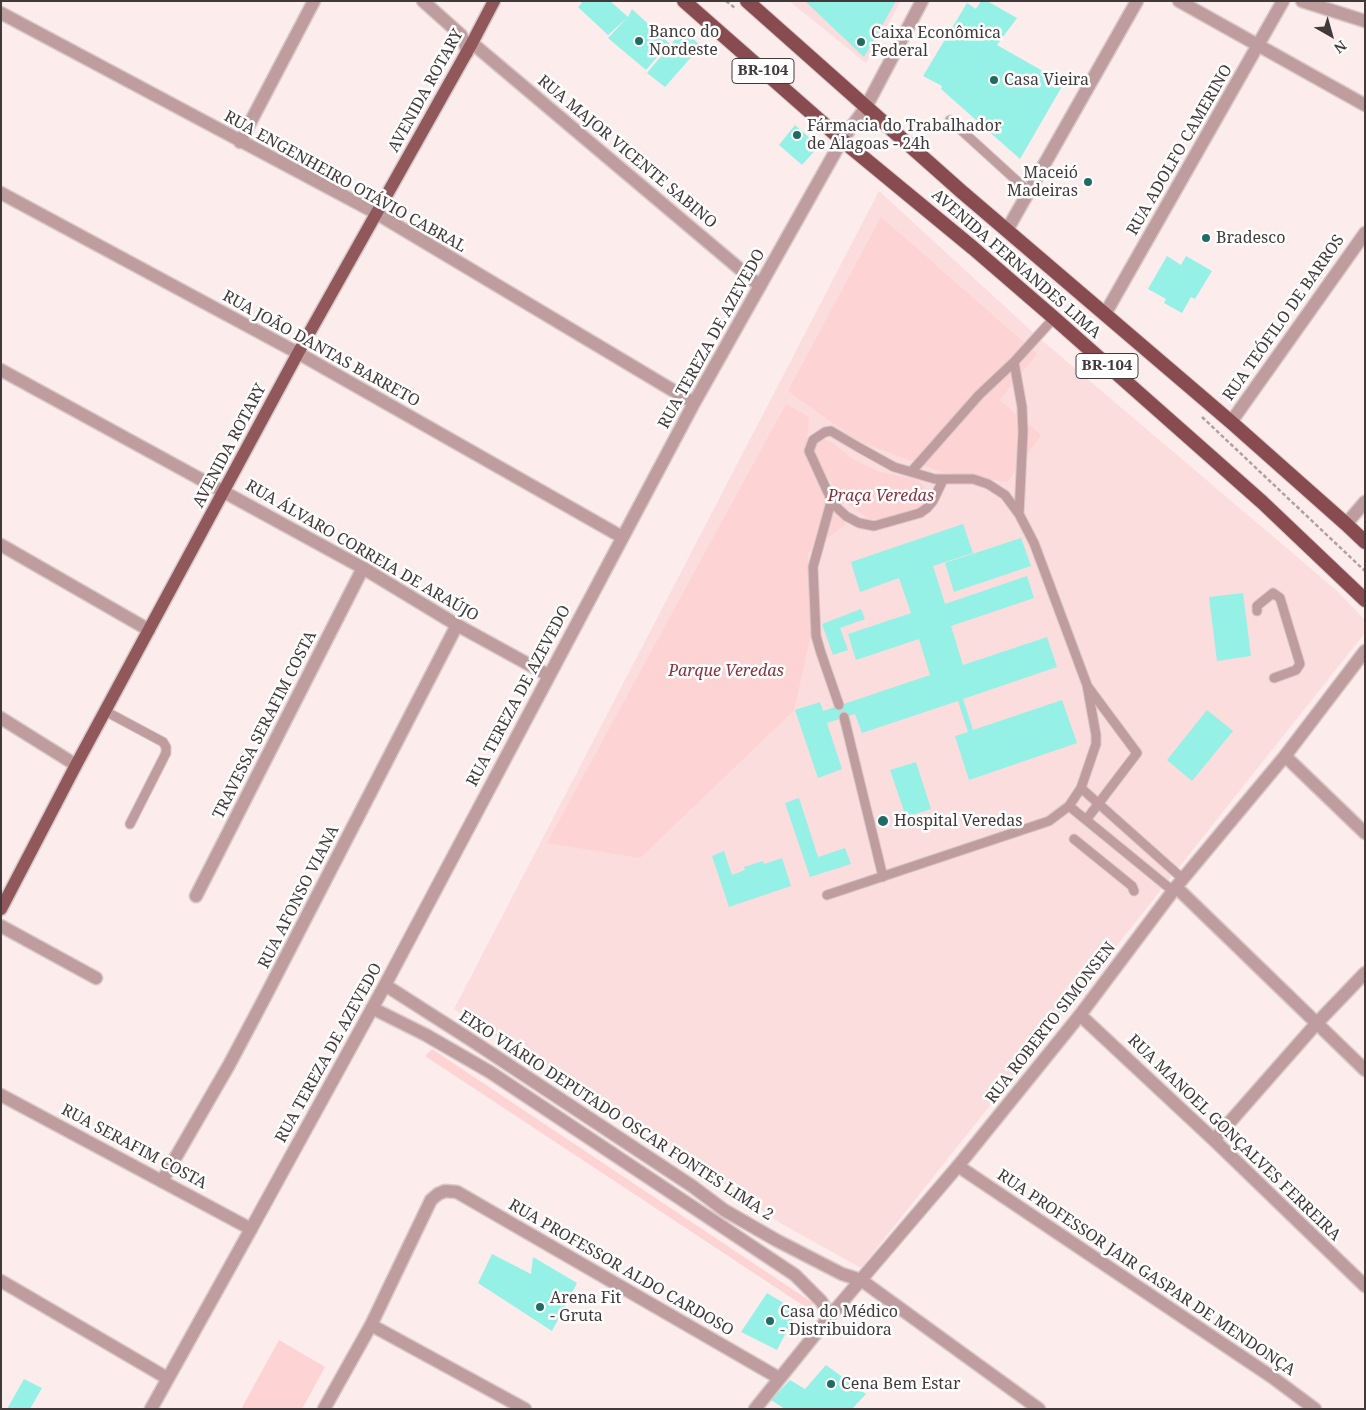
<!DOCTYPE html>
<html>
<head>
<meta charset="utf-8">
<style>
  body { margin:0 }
  #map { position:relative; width:1366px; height:1410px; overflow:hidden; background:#fdecec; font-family:"Noto Serif",serif }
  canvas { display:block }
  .frame { position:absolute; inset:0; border:2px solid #42393a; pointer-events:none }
  .north { position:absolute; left:1306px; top:10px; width:50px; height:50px; -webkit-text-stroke:4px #fff; paint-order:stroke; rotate:142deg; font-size:14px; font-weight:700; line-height:20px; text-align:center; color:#42393a }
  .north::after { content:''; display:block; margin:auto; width:18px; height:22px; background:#42393a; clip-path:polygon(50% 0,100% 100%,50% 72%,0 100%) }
</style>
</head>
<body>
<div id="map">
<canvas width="1366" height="1410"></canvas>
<div class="frame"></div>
<div class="north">N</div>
</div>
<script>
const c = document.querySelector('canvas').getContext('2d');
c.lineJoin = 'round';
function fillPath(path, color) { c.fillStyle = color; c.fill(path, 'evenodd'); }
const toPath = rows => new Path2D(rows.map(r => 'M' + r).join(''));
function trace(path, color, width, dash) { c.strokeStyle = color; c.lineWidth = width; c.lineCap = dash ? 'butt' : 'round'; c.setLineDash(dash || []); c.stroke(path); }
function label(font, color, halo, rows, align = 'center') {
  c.font = font + ' "Noto Serif",serif'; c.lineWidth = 5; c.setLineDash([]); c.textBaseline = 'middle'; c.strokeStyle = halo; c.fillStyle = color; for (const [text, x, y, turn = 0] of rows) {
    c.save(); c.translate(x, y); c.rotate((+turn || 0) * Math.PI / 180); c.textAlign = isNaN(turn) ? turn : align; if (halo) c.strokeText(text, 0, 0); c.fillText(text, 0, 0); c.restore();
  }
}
fillPath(toPath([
  [789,1,901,1,866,63],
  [879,191,1038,337,1336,590,1364,619,1364,634,861,1268,780,1223,712,1175,454,1009]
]), '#fbddde');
fillPath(toPath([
  [881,217,1037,354,999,400,1041,435,1007,482,941,472,858,441,788,391],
  [786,404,809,417,806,456,846,524,808,553,812,630,794,710,640,858,547,843],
  [821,439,830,441,854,460,880,472,915,479,920,482,926,489,927,495,923,503,915,511,889,520,869,519,849,505,825,474,815,456,813,446,815,441],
  [432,1049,813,1303,810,1310,425,1056],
  [279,1340,325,1367,302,1409,241,1409]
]), '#fdd3d4');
fillPath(toPath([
  [580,1,610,1,628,17,632,9,669,43,646,70,608,38,627,18,608,35,578,7,582,3],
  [805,1,896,1,864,57],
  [981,1,987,1,1017,18,997,45,1064,83,1020,159,941,89,942,86,923,76,967,3,976,9],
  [683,30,701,46,665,87,647,73],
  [795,125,819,146,802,165,779,145],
  [1167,256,1181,265,1186,256,1212,271,1195,299,1191,297,1182,313,1164,303,1166,299,1148,289],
  [963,524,973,553,933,566,945,604,1027,576,1034,598,951,626,963,665,1047,637,1057,667,963,699,973,730,1062,700,1077,743,969,780,955,736,968,732,958,701,862,733,855,714,827,723,842,769,818,778,795,710,820,702,823,711,930,675,919,639,856,660,848,634,911,613,899,578,860,592,851,562],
  [1021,538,1031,566,954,592,945,563],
  [1243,593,1251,656,1217,661,1209,597],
  [861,609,865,619,840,628,848,650,833,655,822,624],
  [1207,710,1233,731,1192,781,1167,760],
  [916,762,931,809,906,817,890,770],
  [799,798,818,857,845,848,851,864,810,877,785,803],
  [724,851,732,875,745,870,744,867,763,861,764,864,782,858,791,886,729,907,712,856],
  [492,1254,531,1274,533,1257,577,1283,552,1331,478,1283],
  [767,1293,797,1311,777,1350,741,1332],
  [826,1365,866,1394,852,1409,785,1409,771,1400,790,1380,805,1389],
  [24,1379,42,1388,30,1409,7,1409]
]), '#95f0e5');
const service = toPath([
  [950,120,1029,192],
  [1014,362,1022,407,1023,432,1019,514],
  [911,472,979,395,1014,362,1054,318],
  [831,502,846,516,859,523,874,526,920,513,927,508,933,501,943,480],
  [1257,611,1257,606,1273,593,1280,598,1300,664,1296,670,1274,678],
  [105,711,163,742,166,747,166,753,130,824],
  [844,717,883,877],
  [1081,788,1183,879],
  [1069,806,1173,891],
  [1086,820,1137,753,1088,687],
  [1074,839,1132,886,1134,891],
  [827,895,1049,821,1069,806,1081,788,1096,744,1096,735,1087,685,1034,543,1019,514,1005,495,988,484,973,479,935,479,894,467,858,447,831,431,825,432,813,440,809,451,830,497,831,502,813,567,816,636,821,653,839,705]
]);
const minor = toPath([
  [423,1,461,35,465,44,467,53],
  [1179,1,1365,105],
  [1302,1,1365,21],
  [1,13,376,213],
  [472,43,760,286],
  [866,107,922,1],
  [240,142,314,1],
  [1007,230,1137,1],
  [1105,314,1283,1],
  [1,370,363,568,457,625,548,675],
  [1231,422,1365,233],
  [1346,524,1365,502],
  [1,718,76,765],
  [1176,887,1365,1070],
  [196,896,363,568],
  [1,926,96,978],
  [1080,1015,1214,1140,1365,1286],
  [1214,1140,1316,1024,1365,973],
  [958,1166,1272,1377,1315,1409],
  [162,1181,229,1065,264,999,457,625],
  [861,1280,1039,1409],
  [1,1281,167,1378],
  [371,1325,525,1409],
  [151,1409,251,1229],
  [324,1409,371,1325,431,1200,438,1194,445,1191,457,1192,779,1378]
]);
const tertiary = toPath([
  [1,193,298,353,622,537],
  [376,213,694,403],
  [1,545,149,630],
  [1285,756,1365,833],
  [385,985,471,1040,692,1186,724,1210,776,1240,842,1274,861,1280],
  [372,1008,426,1035,490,1072,795,1275,821,1301,830,1316],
  [1,1095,251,1229,385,985,694,403,842,140,866,107],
  [755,1409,830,1316,958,1166,1080,1015,1176,887,1285,756,1365,651]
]);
const primary = toPath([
  [1,909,76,765,298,353,472,43,494,1]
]);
const trunk = toPath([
  [684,1,842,140,973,248,1054,318,1262,502,1365,600],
  [747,1,962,192,1231,422,1346,524,1365,542]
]);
trace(service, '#d8c8c8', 11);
trace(minor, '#d8c8c8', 15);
trace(tertiary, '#d8c8c8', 15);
trace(primary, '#d8c8c8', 15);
trace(trunk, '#d8c8c8', 16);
trace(toPath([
  [726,1,735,8],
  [1202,417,1365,571]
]), '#afa1a2', 2.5, [4, 2.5]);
trace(service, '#bf9d9f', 9);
trace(minor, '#bf9d9f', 12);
trace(tertiary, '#bf9d9f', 12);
trace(primary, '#91585c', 12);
trace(trunk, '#884b50', 14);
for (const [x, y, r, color] of [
  [639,41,5,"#226b64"],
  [861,42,5,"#226b64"],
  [994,80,5,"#226b64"],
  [797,135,5,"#226b64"],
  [1088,182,5,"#226b64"],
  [1206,238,5,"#226b64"],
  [883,821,6,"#226b64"],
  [540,1307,5,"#226b64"],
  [770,1321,5,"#226b64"],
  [831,1384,5,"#226b64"]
]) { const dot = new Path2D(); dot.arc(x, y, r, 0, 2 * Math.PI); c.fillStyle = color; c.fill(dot); trace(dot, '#fff', 2); }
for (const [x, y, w] of [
  [763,71,62],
  [1107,366,62]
]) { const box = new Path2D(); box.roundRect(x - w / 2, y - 12.5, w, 25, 4); c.fillStyle = '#fff'; c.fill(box); trace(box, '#42393a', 1); }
label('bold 15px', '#42393a', null, [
  ["BR-104",763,71],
  ["BR-104",1107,366]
]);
label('16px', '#42393a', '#fff', [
  ["Banco do",649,32],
  ["Nordeste",649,50],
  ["Caixa Econômica",871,33],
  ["Federal",871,51],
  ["Casa Vieira",1004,80],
  ["Fármacia do Trabalhador",807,126],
  ["de Alagoas - 24h",807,144],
  ["Maceió",1078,173,"right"],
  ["Madeiras",1078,191,"right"],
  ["Bradesco",1216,238],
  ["Hospital Veredas",894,821],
  ["Arena Fit",550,1298],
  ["- Gruta",550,1316],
  ["Casa do Médico",780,1312],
  ["- Distribuidora",780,1330],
  ["Cena Bem Estar",841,1384]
], 'left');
label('16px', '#42393a', '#fff', [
  ["AVENIDA ROTARY",426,91,-61],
  ["RUA ADOLFO CAMERINO",1180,150,-60],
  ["RUA MAJOR VICENTE SABINO",627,152,40],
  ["RUA ENGENHEIRO OTÁVIO CABRAL",345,182,29],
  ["AVENIDA FERNANDES LIMA",1016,264,41],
  ["RUA TEÓFILO DE BARROS",1284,318,-55],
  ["RUA TEREZA DE AZEVEDO",712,339,-61],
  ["RUA JOÃO DANTAS BARRETO",321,349,29],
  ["AVENIDA ROTARY",230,446,-62],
  ["RUA ÁLVARO CORREIA DE ARAÚJO",362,551,30],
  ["RUA TEREZA DE AZEVEDO",519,696,-62],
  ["TRAVESSA SERAFIM COSTA",265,725,-63],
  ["RUA AFONSO VIANA",299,897,-63],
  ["RUA ROBERTO SIMONSEN",1051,1023,-52],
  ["RUA TEREZA DE AZEVEDO",329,1053,-61],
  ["EIXO VIÁRIO DEPUTADO OSCAR FONTES LIMA 2",616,1116,33],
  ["RUA MANOEL GONÇALVES FERREIRA",1234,1138,44],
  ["RUA SERAFIM COSTA",134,1147,28],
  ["RUA PROFESSOR ALDO CARDOSO",621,1268,30],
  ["RUA PROFESSOR JAIR GASPAR DE MENDONÇA",1146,1273,34]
]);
label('italic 16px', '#88313d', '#fff', [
  ["Praça Veredas",881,496],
  ["Parque Veredas",726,671]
]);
</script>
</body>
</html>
